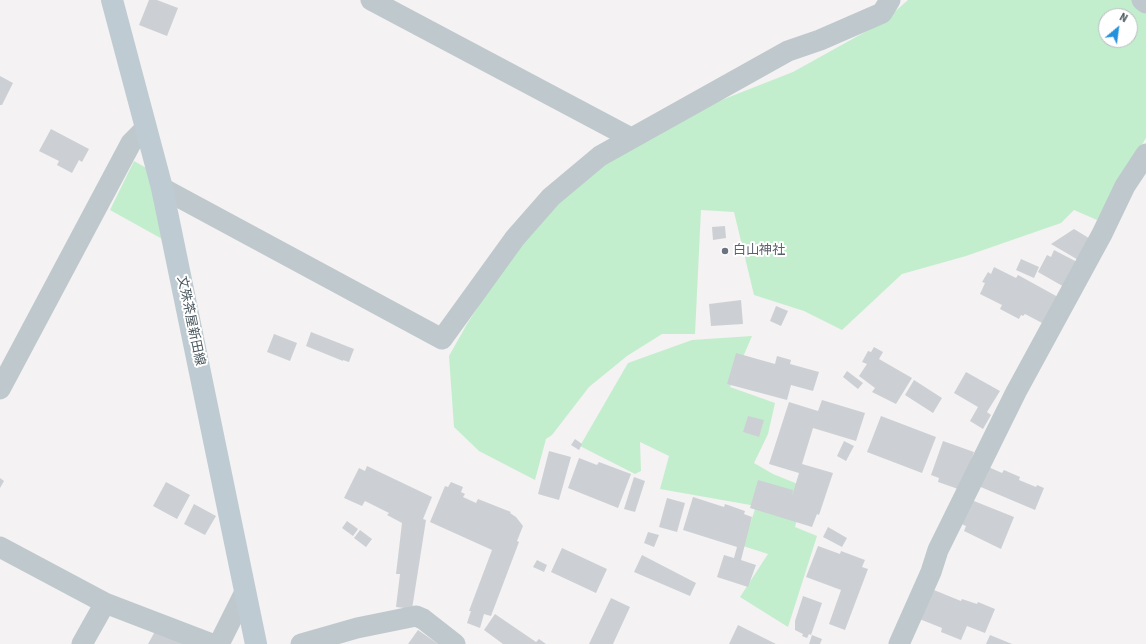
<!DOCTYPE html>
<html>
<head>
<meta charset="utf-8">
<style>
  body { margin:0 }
  #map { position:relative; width:1146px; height:644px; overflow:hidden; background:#f4f2f2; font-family:"Source Sans 3",sans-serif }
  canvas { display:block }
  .north { position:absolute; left:1098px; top:8px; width:40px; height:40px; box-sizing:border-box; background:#fff; border:1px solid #b7bcbf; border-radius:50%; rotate:29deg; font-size:11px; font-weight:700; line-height:16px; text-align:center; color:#4a585e }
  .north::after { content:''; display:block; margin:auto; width:14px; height:18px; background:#2292dd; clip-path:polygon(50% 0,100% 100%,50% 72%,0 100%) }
</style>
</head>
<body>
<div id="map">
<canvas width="1146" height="644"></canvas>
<div class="north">N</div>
</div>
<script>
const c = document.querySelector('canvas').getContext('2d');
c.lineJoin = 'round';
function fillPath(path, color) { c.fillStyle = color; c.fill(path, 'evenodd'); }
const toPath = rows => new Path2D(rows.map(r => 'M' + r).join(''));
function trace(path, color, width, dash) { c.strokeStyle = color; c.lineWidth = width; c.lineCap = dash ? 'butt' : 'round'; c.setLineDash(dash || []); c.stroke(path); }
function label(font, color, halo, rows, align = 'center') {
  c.font = font + ' "Source Sans 3","Noto Sans JP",sans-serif'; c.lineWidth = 4; c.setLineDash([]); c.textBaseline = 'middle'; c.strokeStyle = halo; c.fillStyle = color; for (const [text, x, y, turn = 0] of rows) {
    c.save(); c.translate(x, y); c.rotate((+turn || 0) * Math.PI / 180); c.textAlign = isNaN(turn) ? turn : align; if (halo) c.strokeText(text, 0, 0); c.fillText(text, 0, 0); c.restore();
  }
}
fillPath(toPath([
  [908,0,1135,0,1146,9,1146,138,1097,220,1074,210,1061,223,966,256,902,274,842,330,804,311,754,295,734,212,701,210,695,334,662,334,627,356,589,387,552,435,546,439,535,480,479,451,454,427,449,356,467,324,511,255,561,196,608,159,673,119,793,72,883,22],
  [1106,16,1130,16,1130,40,1106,40],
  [134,161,148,169,164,240,110,210],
  [752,336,730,387,775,403,768,434,754,463,773,474,805,487,795,527,817,536,788,627,740,597,768,554,743,546,756,506,660,489,669,456,640,442,641,471,635,474,580,446,628,363,692,340]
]), '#c3eecd');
fillPath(toPath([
  [149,0,157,0,178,8,167,36,139,25],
  [0,76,13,83,2,105,0,105],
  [51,129,89,149,82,162,79,160,72,173,57,165,59,161,39,151],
  [725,226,726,238,713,240,712,227],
  [1074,229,1092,240,1080,261,1051,244],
  [1054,250,1079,263,1066,288,1038,272,1047,255,1051,257],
  [1021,259,1039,267,1034,278,1016,270],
  [994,267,1016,278,1018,275,1058,297,1044,324,1025,314,1023,316,1021,315,1019,319,1000,309,1002,305,980,294,985,283,982,282,988,272,991,274],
  [741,300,743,324,711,326,709,304],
  [776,306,788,311,781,326,770,321],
  [311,332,354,349,349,362,343,360,343,361,306,346],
  [274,334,297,343,290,361,267,352],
  [874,347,883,352,879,359,912,378,896,404,872,392,875,388,859,376,867,364,862,362,868,351,871,352],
  [736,353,775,364,777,356,791,360,790,364,819,372,813,391,791,385,787,400,727,384],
  [847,371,863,383,858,389,843,377],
  [966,372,1000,391,987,412,991,415,983,429,970,421,978,407,954,393],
  [914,380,942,398,933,413,905,395],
  [822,400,865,413,856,441,813,428,802,464,833,473,819,515,817,514,812,527,750,508,758,480,793,490,792,496,799,473,769,464,789,402,818,411],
  [748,416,764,420,759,437,743,432],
  [881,416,936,437,922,473,867,452],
  [575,439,582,444,579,450,571,445],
  [844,441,854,446,846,461,837,456],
  [943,441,974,452,961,490,938,482,939,478,931,475],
  [549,451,571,457,559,500,538,494],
  [579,458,597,465,599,462,631,474,618,508,568,488],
  [984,465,1002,473,1004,470,1020,477,1019,480,1036,487,1037,485,1044,488,1035,510,976,485],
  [367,466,432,497,423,519,426,520,412,609,396,607,400,574,396,574,402,523,387,515,389,513,365,501,362,506,344,498,359,468,365,471],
  [634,477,645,481,635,512,624,509],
  [0,478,4,481,0,488],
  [166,482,190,495,177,519,153,506],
  [451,482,463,487,461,492,465,494,463,497,476,503,478,499,511,512,510,513,516,517,523,526,517,541,519,542,491,616,484,614,480,628,467,623,471,611,469,611,492,550,430,522,445,486,448,487],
  [693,497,724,507,725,504,745,511,744,514,752,517,741,560,756,565,748,587,717,577,724,555,734,558,737,547,683,530],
  [667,498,685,503,677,532,659,527],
  [969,499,1014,517,1001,549,964,531,966,526,959,523],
  [194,504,216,516,205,535,184,524],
  [347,521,358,529,353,536,342,528],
  [828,527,847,538,842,547,823,537],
  [360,530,372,539,366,547,354,538],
  [648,532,659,535,654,547,644,543],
  [818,546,840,554,841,551,865,560,862,567,868,569,845,630,829,624,841,590,806,577],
  [562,548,607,569,596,593,551,572],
  [642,555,696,583,690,596,634,572],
  [537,560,547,565,544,572,533,567],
  [929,588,961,601,962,599,977,604,978,602,995,609,985,633,967,626,961,640,941,632,942,628,917,618],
  [803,596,822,603,811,635,809,634,807,638,802,636,803,634,795,630,795,621],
  [611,598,630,607,613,644,589,644],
  [495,614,536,642,539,639,546,644,503,644,484,630],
  [738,625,776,644,729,644],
  [158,626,189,644,148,644],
  [418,630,438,644,408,644],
  [812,635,822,639,820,644,809,644],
  [990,635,1012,644,986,644]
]), '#ccd0d4');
trace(toPath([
  [371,0,631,138],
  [1142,0,1146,3],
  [162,188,442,339,515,238,551,197,600,156,788,51,820,40,882,13,890,0],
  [0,389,131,143,146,128],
  [0,547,105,603,212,644],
  [82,644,105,603],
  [219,644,245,592],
  [301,644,357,628,416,616,423,619,455,644],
  [899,644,931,572,938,550,1016,392,1102,234,1125,186,1146,154]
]), '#bec8cd', 21);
trace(toPath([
  [112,0,162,188,256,644]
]), '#bfcbd2', 22);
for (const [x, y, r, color] of [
  [725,251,4,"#6b7280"]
]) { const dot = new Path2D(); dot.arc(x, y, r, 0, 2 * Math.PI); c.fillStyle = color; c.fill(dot); trace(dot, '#fff', 1.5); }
label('13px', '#5b616d', '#fff', [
  ["白山神社",733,251]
], 'left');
label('13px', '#4a585e', '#fff', [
  ["文殊茶屋新田線",190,321,78]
]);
</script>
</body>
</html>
